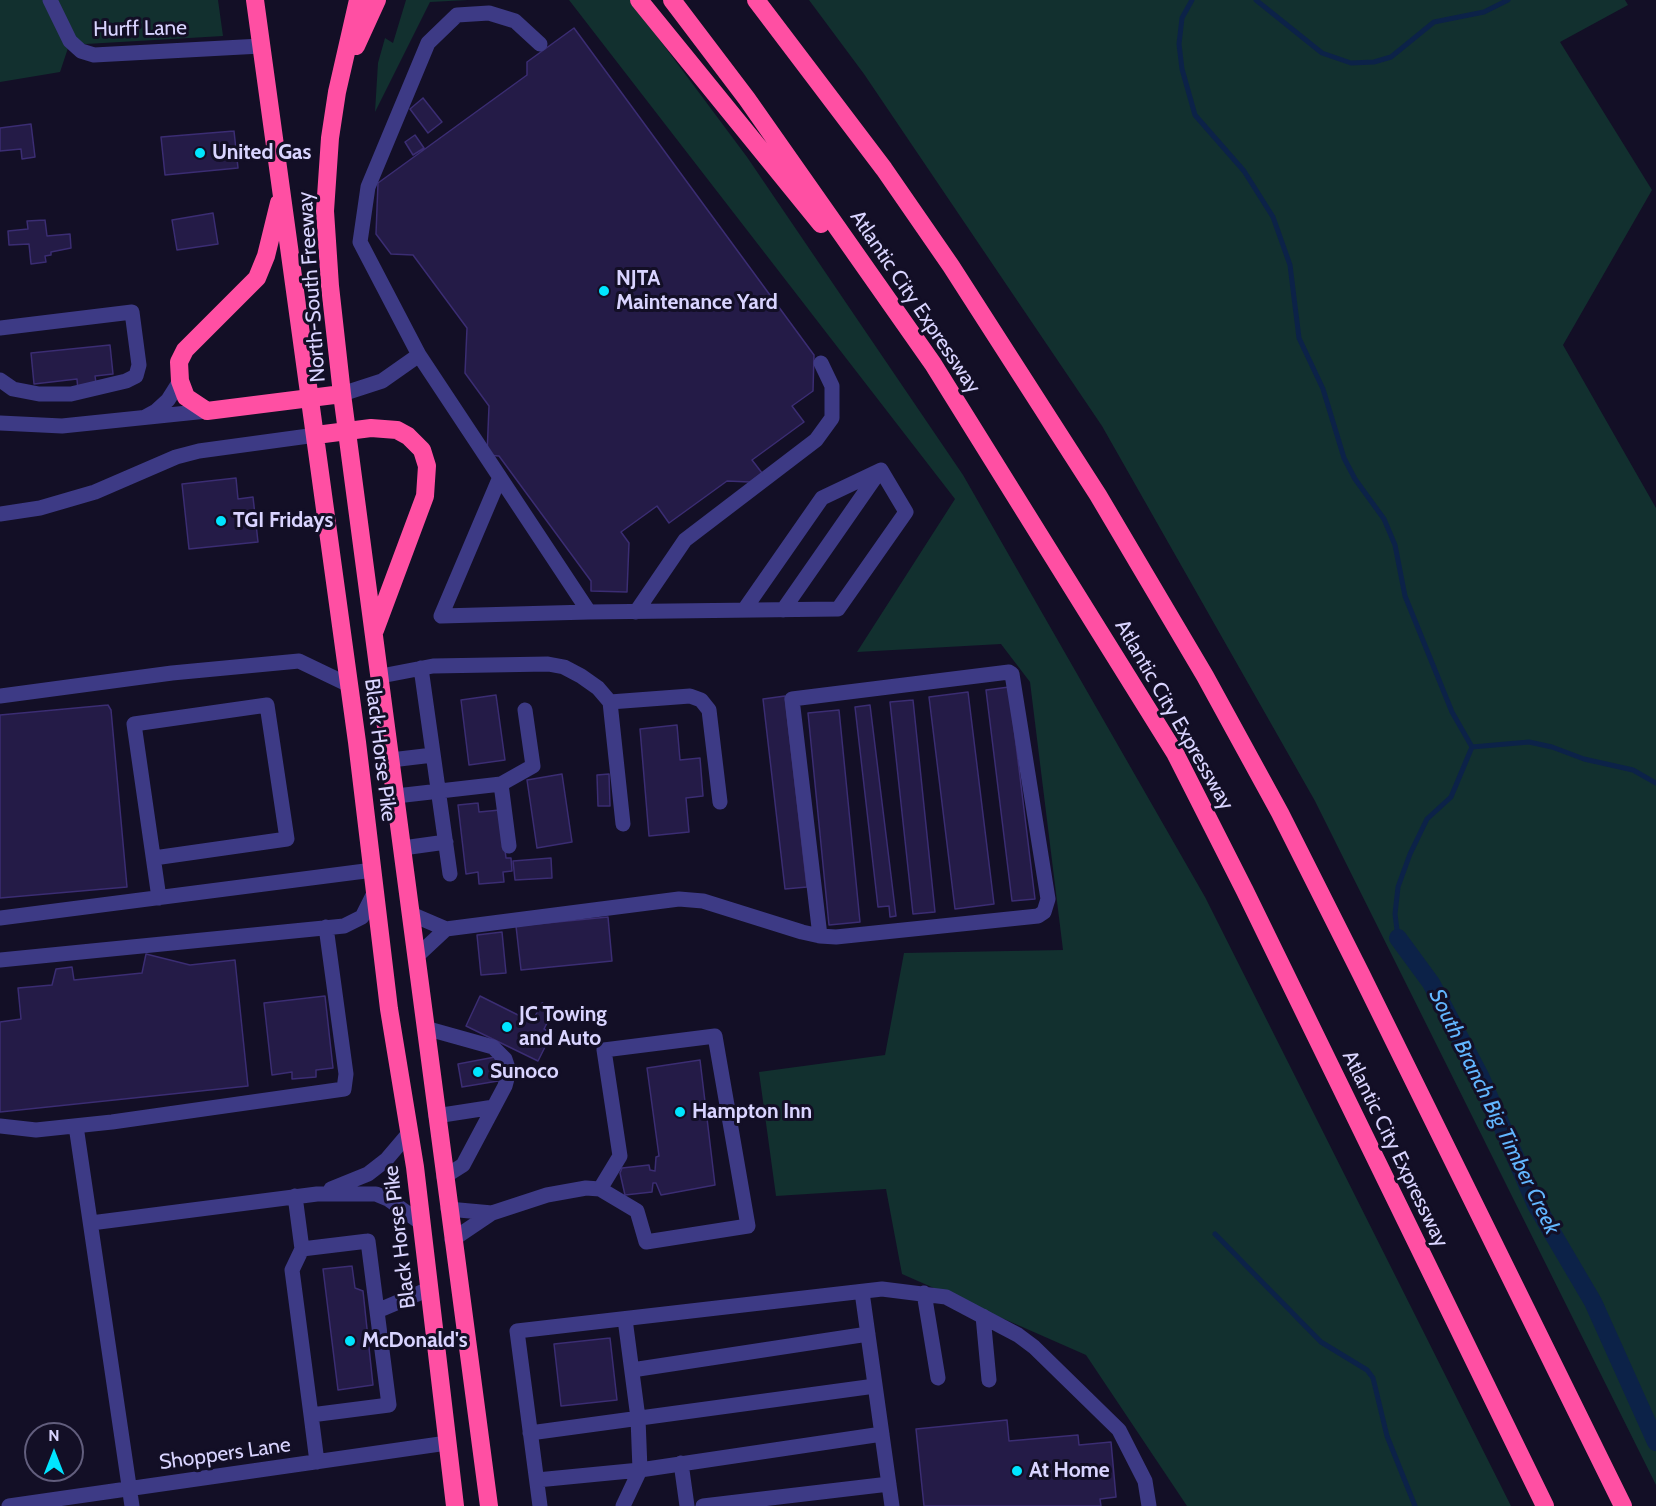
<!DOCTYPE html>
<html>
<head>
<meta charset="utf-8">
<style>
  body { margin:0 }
  #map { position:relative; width:1656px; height:1506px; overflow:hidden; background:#130f26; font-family:Cabin,sans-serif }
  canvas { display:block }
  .north { position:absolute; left:24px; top:1422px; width:60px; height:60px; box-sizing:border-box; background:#130f26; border:2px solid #625e7d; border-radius:50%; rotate:0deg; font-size:16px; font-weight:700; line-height:24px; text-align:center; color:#d9d4ff }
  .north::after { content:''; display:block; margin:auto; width:21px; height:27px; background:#00e5ff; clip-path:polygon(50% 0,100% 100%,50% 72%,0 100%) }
</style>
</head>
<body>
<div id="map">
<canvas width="1656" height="1506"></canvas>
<div class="north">N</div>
</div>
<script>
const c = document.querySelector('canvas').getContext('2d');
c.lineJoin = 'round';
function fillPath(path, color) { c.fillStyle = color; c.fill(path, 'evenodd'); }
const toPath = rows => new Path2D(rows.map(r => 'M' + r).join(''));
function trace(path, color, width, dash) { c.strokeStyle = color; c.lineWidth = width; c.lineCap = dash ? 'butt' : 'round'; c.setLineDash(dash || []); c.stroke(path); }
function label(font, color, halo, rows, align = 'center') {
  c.font = font + ' Cabin,sans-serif'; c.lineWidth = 6; c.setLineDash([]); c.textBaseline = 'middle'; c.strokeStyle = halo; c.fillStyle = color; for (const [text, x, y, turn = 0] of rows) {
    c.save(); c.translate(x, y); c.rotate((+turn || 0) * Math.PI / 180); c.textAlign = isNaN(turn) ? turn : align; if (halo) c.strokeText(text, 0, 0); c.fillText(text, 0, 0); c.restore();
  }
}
fillPath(toPath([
  [0,0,218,0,223,36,69,45,60,72,0,82],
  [406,0,468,0,430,2,375,112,378,63,385,38,393,43],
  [569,0,630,0,747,157,963,475,1205,897,1511,1506,1187,1506,1086,1355,902,1274,886,1189,776,1196,759,1072,885,1055,904,953,1063,950,1030,682,1001,644,857,652,955,499],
  [809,0,1625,0,1628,5,1560,42,1652,190,1563,345,1656,508,1656,1485,1315,801,1102,426,864,74]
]), '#12302f');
trace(toPath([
  [1192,0,1182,18,1179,44,1182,69,1195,115,1244,171,1273,217,1290,265,1299,338,1323,389,1344,458,1355,479,1384,519,1395,545,1405,596,1452,712,1472,747],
  [1256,0,1322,53,1351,63,1374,62,1391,57,1434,22,1484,12,1508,0],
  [1472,747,1529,742,1552,747,1584,759,1633,770,1656,783],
  [1398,938,1395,914,1398,887,1410,854,1427,819,1451,797,1472,747],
  [1215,1234,1321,1342,1367,1370,1373,1378,1387,1436,1415,1506]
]), '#0c2248', 5);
trace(toPath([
  [1398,938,1431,983,1481,1078,1536,1205,1593,1302,1656,1442]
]), '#0c2248', 18);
const building = toPath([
  [574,28,814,355,813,391,792,406,804,422,752,460,762,473,750,482,727,481,669,523,657,506,621,532,629,543,627,592,591,591,591,581,499,456,487,455,489,406,465,373,467,328,413,255,391,254,376,234,378,183,527,75,527,62,574,28],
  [423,98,442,122,428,133,410,109,423,98],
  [31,124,35,157,22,159,21,149,0,151,0,128,31,124],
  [234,131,238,168,165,175,161,137,234,131],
  [415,135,424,148,413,155,405,142,415,135],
  [213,213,218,244,177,250,172,220,213,213],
  [45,220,47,236,70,234,71,248,51,252,51,255,45,256,46,262,31,264,29,244,9,245,8,231,28,229,27,221,45,220],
  [110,345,113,374,95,376,97,389,78,391,77,379,34,384,31,353,110,345],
  [236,478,238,499,253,497,258,542,189,549,182,484,236,478],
  [1009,687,1035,899,1012,901,986,690,1009,687],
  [968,692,994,904,955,909,929,697,968,692],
  [496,695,505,760,469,765,461,700,496,695],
  [785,696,807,887,785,889,763,699,785,696],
  [913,700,935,912,913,914,890,702,913,700],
  [108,705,111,710,127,887,0,898,0,715,108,705],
  [870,705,896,916,890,917,889,906,878,907,855,707,870,705],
  [839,710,860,922,829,925,808,713,839,710],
  [677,725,680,760,700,758,703,796,686,798,689,832,649,836,640,729,677,725],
  [562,774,572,842,537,848,527,780,562,774],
  [609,774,610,806,598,806,597,775,609,774],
  [478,803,479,812,500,810,506,858,511,858,512,871,503,872,504,882,479,884,478,872,466,874,458,805,478,803],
  [551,858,552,878,515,880,513,861,551,858],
  [608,917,612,961,521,970,516,926,608,917],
  [502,932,506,973,481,975,477,935,502,932],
  [146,954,190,965,235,960,248,1086,0,1112,0,1022,21,1019,18,988,52,985,56,969,72,967,74,980,142,973,146,954],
  [325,996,333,1068,316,1070,316,1077,292,1079,292,1072,272,1075,264,1003,325,996],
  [480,996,532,1022,542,1003,554,1009,544,1029,552,1033,538,1061,466,1026,480,996],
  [495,1057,498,1081,462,1087,458,1064,495,1057],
  [700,1060,715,1185,661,1195,656,1183,653,1183,652,1192,625,1195,620,1173,622,1168,649,1165,650,1170,655,1171,656,1157,659,1156,647,1068,700,1060],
  [352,1266,355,1288,363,1291,373,1385,338,1390,323,1269,352,1266],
  [610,1338,617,1400,561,1406,554,1344,610,1338],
  [1007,1420,1009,1441,1078,1435,1079,1445,1111,1442,1116,1497,1100,1499,1101,1506,924,1506,916,1429,1007,1420]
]);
fillPath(building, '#241b47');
trace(building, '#3b2d73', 1.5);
trace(toPath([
  [50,0,70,41,81,51,94,55,261,46],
  [0,328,132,312,139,365,136,376,126,381,71,394,39,394,13,389,0,380],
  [419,355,360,242,368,187,428,43,457,15,489,13,515,21,540,44],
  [342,394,382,381,419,355,589,612,838,609,906,512,881,470,822,498,744,610],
  [145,417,156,411,168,400,180,381],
  [0,423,62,426,207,411],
  [500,477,441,616,589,612],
  [0,514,40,508,95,492,176,457,199,451,316,435],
  [783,610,879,472],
  [636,612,685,540,816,440,832,418,832,386,821,363],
  [421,668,450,874],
  [381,676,433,666,548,664,564,667,581,676,598,688,610,702,623,824],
  [0,696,172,673,299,661,349,685],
  [610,702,690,696,701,700,709,710,720,802],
  [391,760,433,755],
  [501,784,509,846],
  [396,796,501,784,533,766,525,710],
  [403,848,446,842],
  [154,858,287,839,267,705,134,724,159,898],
  [411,914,446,929,416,957],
  [0,918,373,870],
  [446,929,679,899,703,901,802,932,820,936,836,937,1038,916,1044,912,1048,899,1012,674,1009,672,792,699,820,936],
  [0,960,344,926,362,917,375,891],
  [425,1028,493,1047,505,1059,509,1071,505,1086,463,1165,444,1177],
  [436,1116,494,1107],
  [0,1126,36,1130,112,1122,344,1089,346,1074,326,927],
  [76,1126,132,1506],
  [331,1189,368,1174,386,1160,409,1133],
  [295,1196,302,1249],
  [448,1209,492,1213],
  [91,1223,317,1194,376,1194,388,1199,421,1223],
  [452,1240,492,1213,547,1195,586,1188,600,1189,637,1211,646,1242,748,1226,715,1036,604,1050,620,1156,600,1189],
  [368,1241,389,1405,311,1415,292,1270,302,1249,368,1241],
  [862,1292,892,1506],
  [924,1293,938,1378],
  [377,1311,429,1289],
  [983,1316,989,1380],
  [632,1370,868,1334],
  [311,1415,317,1462],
  [530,1433,875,1386],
  [681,1463,687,1506],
  [537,1480,640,1470,882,1434],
  [9,1506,447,1443],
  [540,1506,517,1331,882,1289,946,1297,1018,1335,1034,1347,1119,1430,1145,1481,1149,1506],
  [623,1506,640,1470,638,1418,625,1319],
  [703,1506,889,1484]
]), '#3d3a85', 15);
trace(toPath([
  [255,0,357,742,389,1009,415,1167,455,1506],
  [358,0,337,92,330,138,325,211,330,286,342,394,489,1506],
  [639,0,821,224],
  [672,0,747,99,933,364,1175,753,1245,891,1545,1506],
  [756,0,884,169,951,266,1098,495,1205,676,1280,813,1361,974,1623,1506],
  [356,46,377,0],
  [279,203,266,256,257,278,185,350,179,362,180,381,186,397,207,411,342,394],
  [316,435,371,428,397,430,408,436,422,450,427,466,425,496,375,630]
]), '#ff4fa3', 18);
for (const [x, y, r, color] of [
  [200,153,6,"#00e5ff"],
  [604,291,6,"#00e5ff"],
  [221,521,6,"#00e5ff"],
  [507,1027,6,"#00e5ff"],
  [478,1072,6,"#00e5ff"],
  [680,1112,6,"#00e5ff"],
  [350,1341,6,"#00e5ff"],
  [1017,1471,6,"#00e5ff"]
]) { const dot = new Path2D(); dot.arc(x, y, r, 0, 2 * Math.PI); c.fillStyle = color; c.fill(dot); trace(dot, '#130f26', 2); }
label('21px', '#d9d4ff', '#130f26', [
  ["Hurff Lane",140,29,-1],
  ["North-South Freeway",312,287,-94],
  ["Atlantic City Expressway",915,302,56],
  ["Atlantic City Expressway",1174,715,60],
  ["Black Horse Pike",380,750,83],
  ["Atlantic City Expressway",1395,1149,64],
  ["Black Horse Pike",400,1237,-97],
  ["Shoppers Lane",225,1454,-8]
]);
label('bold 21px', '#d9d4ff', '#130f26', [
  ["United Gas",212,153],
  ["NJTA",616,279],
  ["Maintenance Yard",616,303],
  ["TGI Fridays",233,521],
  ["JC Towing",519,1015],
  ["and Auto",519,1039],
  ["Sunoco",490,1072],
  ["Hampton Inn",692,1112],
  ["McDonald's",362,1341],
  ["At Home",1029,1471]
], 'left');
label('italic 22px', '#62b6ff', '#130f26', [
  ["South Branch Big Timber Creek",1494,1112,64]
]);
</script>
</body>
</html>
